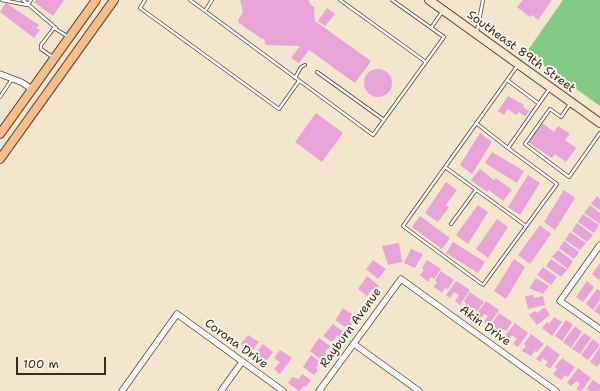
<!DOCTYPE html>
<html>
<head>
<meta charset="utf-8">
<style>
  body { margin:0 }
  #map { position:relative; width:600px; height:391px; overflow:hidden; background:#f3e6cd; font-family:"Shantell Sans",sans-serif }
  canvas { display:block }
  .scale { position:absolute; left:16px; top:357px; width:90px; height:18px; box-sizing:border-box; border:2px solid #3b2a1e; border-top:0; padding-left:5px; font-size:12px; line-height:14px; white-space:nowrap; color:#3b2a1e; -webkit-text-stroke:3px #fbf7ec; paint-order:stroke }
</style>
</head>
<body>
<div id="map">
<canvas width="600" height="391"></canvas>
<div class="scale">100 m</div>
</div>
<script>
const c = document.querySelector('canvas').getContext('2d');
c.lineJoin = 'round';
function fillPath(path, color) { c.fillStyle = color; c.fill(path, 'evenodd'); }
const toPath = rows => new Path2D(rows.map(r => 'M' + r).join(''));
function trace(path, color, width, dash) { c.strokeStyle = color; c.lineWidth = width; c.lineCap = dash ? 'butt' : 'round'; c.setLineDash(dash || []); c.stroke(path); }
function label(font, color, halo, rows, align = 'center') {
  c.font = font + ' "Shantell Sans",sans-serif'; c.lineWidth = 4; c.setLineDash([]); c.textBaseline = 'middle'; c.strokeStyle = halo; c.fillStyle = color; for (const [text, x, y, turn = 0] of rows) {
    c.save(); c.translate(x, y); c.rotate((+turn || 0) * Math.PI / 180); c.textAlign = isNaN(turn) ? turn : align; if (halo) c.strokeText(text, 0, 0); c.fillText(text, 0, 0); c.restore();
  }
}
fillPath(toPath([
  [563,0,600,0,600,106,526,53]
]), '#82ca86');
fillPath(toPath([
  [36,0,64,0,53,16,34,2],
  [240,0,309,0,310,4,314,7,315,21,371,61,355,83,309,50,299,63,291,58,300,46,266,45,264,39,262,39,239,23,238,20,243,12],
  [523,0,552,0,538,20,532,15,530,17,517,7],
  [6,3,39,25,36,28,40,30,34,38,0,12],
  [327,8,335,14,325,26,318,21],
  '364 83a14 14 0 1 1 28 0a14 14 0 1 1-28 0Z',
  [508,96,524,105,523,107,529,111,525,116,519,112,516,115,508,109,504,115,498,111],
  [316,113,343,133,322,162,295,142],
  [542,123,554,132,558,126,570,134,565,140,576,148,566,162,555,154,552,158,528,142],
  [480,133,492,142,472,174,460,165],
  [492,152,524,171,517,183,485,163],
  [480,169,494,180,496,178,512,190,503,201,489,190,487,192,471,180],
  [528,175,540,183,520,215,508,207],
  [446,182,457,190,446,205,449,207,438,222,425,213],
  [564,190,575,198,555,230,544,222],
  [597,196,600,199,600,210,591,204],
  [478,205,488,212,468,244,456,235],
  [590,205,600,213,600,224,584,213],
  [583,214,599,225,594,233,578,222],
  [420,216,450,238,442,249,412,227],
  [497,219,508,227,488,258,476,249],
  [577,223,593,235,587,242,572,231],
  [540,225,551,234,530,264,518,255],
  [570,232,586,243,580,250,565,240],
  [564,241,579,252,574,259,559,248],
  [453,242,485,262,478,273,446,253],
  [399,243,402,262,388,265,382,246],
  [411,249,423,254,415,268,404,263],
  [558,250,573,261,568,269,552,257],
  [514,259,525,267,506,299,494,291],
  [551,259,567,270,561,277,546,266],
  [373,260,386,269,378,279,366,269],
  [427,260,441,269,434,279,431,277,428,282,420,275,424,270,422,268],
  [600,263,600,278,599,280,592,274],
  [543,267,557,277,551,285,537,275],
  [441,271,454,280,448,289,445,288,442,293,434,287,437,282,435,280],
  [367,276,379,286,375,292,372,289,367,296,358,289],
  [536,278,549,286,543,294,529,288],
  [456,281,470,290,460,305,455,301,459,295,454,292,450,298,446,295],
  [587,281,594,287,583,302,576,297],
  [597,289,600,291,600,300,593,310,586,304],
  [470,292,484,302,477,311,474,309,471,314,463,309,466,303,464,301],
  [533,295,534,298,543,296,545,305,528,309,525,296],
  [486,301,499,310,489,325,484,322,488,316,484,314,480,319,475,316],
  [600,303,600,315,594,311],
  [545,307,550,315,537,325,529,315,535,311,537,313],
  [343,308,353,315,349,322,352,323,348,329,335,320],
  [499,313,512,322,506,331,503,329,499,334,492,329,495,324,493,322],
  [554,317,562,322,552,336,542,328,547,322,549,324],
  [566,320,573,325,562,341,555,336],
  [515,323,528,333,518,347,513,344,517,339,512,335,509,340,504,337],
  [333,324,345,333,341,338,338,335,332,342,323,336],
  [575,326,582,332,571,348,563,342],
  [584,333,591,338,580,354,572,349],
  [531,334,544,344,537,352,535,351,531,356,522,351,526,346,524,344],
  [248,335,259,342,251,352,241,344],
  [319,338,330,346,325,352,329,356,324,362,310,351],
  [593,339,600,345,588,360,581,355],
  [263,344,273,352,265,363,256,353],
  [547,345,560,355,550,369,545,365,548,362,543,358,540,362,536,359],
  [600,347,600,363,597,367,590,362],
  [280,350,292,358,280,374,274,369,280,362,274,358],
  [311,355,320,362,316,368,318,370,314,375,303,367],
  [562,358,575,367,568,377,565,375,561,380,553,374,557,369,555,367],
  [578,368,591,378,581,391,576,389,580,384,576,381,571,386,567,383],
  [302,374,311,380,306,387,304,386,299,391,288,383,292,377,299,379],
  [593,380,600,385,600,391,589,391,587,388]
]), '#e8a4d9');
const lane = toPath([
  [2,0,27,5],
  [23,0,56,28],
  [145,0,140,8,279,109,299,81],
  [190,0,373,135,444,37,392,0],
  [340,0,426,62],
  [27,5,31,0],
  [205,11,212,0],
  [431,28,442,12],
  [477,31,483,0],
  [54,58,41,49,41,45,54,28,67,36],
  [518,65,403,226,483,285,557,184,508,148,550,88],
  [317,72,384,120],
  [295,78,301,67,305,65],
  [507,80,538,103],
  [0,97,12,79],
  [570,104,561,117,550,109,525,144,569,177,600,133],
  [476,123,508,148],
  [445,167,526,226],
  [451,224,476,190]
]);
const street = toPath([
  [0,74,21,82,32,89],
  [600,245,560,301,600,329],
  [354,344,419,391],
  [122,391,177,314,283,391],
  [221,391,242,362],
  [319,391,401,279,556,391]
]);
const secondary = toPath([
  [429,0,600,123]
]);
const primary = toPath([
  [0,134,96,0],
  [0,159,114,0]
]);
trace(lane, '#574638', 4);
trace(street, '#574638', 7);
trace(secondary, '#574638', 10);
trace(primary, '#574638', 10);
trace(lane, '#fff', 2.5);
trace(street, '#fff', 5.5);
trace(secondary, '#fce5d0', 8);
trace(primary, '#f8bd89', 8);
label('12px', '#3b2a1e', '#fbf7ec', [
  ["Southeast 89th Street",521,52,36],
  ["Akin Drive",485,326,36],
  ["Rayburn Avenue",351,328,-54],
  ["Corona Drive",236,344,36]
]);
</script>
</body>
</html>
